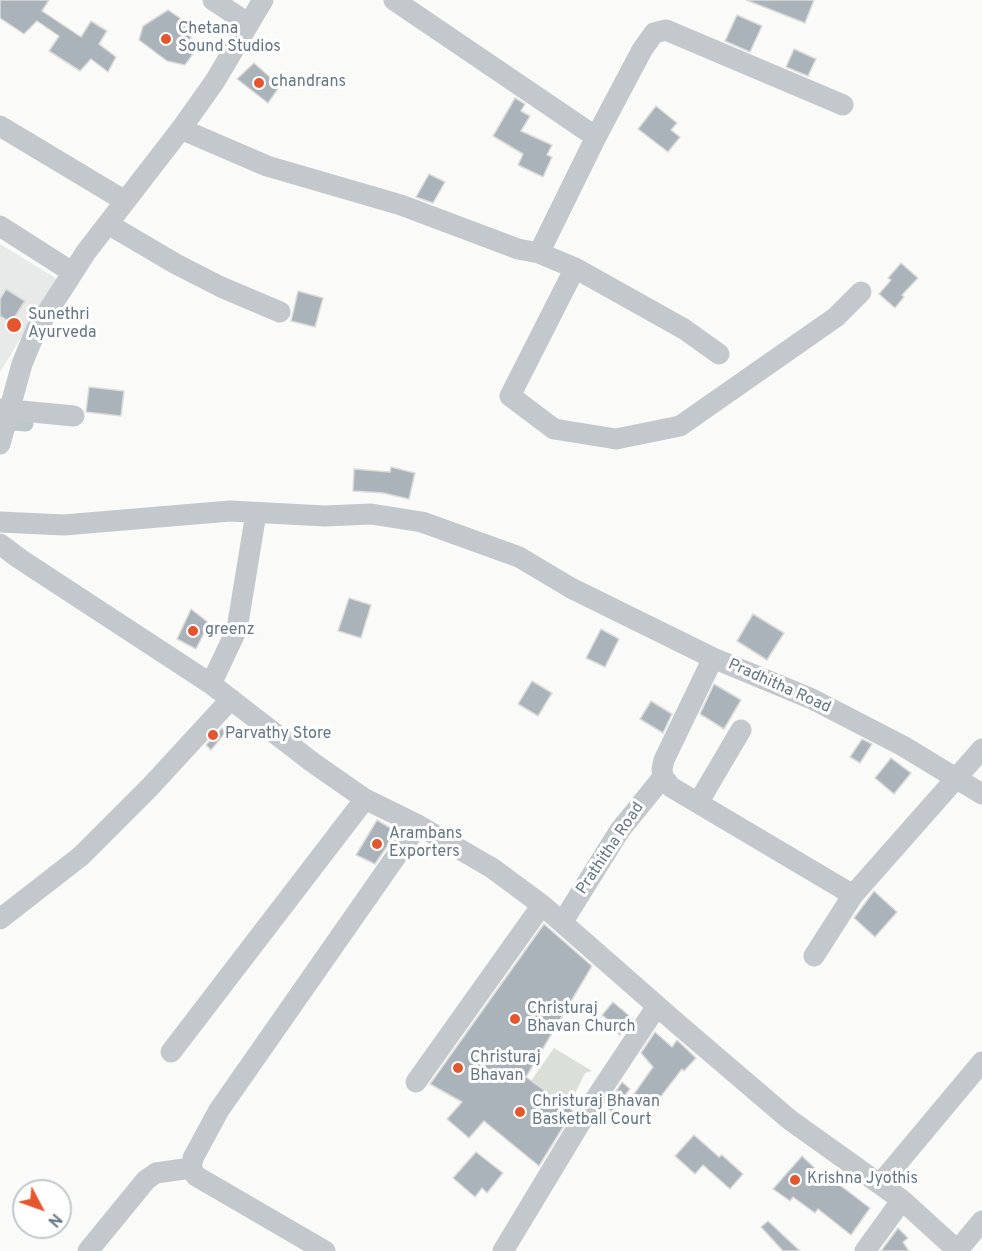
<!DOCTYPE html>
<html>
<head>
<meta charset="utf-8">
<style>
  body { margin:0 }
  #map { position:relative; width:982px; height:1251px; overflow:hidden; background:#fafaf8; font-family:Overpass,sans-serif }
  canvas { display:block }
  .north { position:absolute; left:12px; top:1179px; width:60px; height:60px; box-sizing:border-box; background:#fff; border:2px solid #c1c8cd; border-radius:50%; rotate:131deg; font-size:16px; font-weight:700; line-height:24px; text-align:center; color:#657683 }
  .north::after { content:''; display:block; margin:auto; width:21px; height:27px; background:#e4572e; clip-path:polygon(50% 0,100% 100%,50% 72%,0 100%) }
</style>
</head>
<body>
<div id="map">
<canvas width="982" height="1251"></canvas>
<div class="north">N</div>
</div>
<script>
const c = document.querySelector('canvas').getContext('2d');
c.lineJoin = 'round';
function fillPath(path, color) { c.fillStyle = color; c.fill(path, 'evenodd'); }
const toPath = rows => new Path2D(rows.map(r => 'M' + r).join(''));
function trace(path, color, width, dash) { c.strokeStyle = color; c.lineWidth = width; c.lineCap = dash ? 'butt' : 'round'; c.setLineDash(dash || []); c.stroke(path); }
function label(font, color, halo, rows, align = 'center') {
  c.font = font + ' Overpass,sans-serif'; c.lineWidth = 6; c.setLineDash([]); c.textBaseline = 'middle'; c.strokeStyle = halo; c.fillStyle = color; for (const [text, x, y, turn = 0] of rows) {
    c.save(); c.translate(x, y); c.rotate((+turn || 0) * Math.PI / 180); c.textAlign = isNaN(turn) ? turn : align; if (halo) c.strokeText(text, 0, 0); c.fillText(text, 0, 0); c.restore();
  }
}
fillPath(toPath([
  [0,244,57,279,0,372]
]), '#e8e9e9');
fillPath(toPath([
  [554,1048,592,1071,585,1073,568,1108,531,1081]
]), '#dadfd7');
trace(toPath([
  [14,423,26,424]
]), '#bbc7cb', 15);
const building = toPath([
  [0,0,49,0,42,11,81,37,91,21,107,31,99,44,116,57,108,72,91,59,80,71,49,51,59,36,37,21,24,34,0,18,0,0],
  [746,0,814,0,805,23,746,0],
  [168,10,196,29,190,38,200,44,185,65,167,61,139,40,143,26,168,10],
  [737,15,762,26,750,52,725,41,737,15],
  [794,49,816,59,808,76,786,67,794,49],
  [254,63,280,86,268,103,237,79,254,63],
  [515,98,525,104,521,111,530,116,521,131,552,145,547,155,552,157,543,177,518,165,523,154,493,136,515,98],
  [656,106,677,123,671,130,680,137,668,152,638,129,656,106],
  [429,174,445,182,433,203,416,197,429,174],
  [901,263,918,278,902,295,904,297,895,308,879,294,891,280,888,278,901,263],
  [6,289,25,301,11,323,0,316,0,299,6,289],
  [298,291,323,298,315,327,291,321,298,291],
  [89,387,124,391,121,416,86,412,89,387],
  [391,467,415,473,409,499,383,493,353,491,354,469,390,472,391,467],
  [349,598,371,605,361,638,338,631,349,598],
  [191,609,209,623,196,649,177,639,191,609],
  [753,614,784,633,767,660,737,641,753,614],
  [601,629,619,639,605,667,586,658,601,629],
  [532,681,552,693,538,716,518,704,532,681],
  [714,684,741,700,724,729,700,714,714,684],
  [651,701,672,714,663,733,640,719,651,701],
  [222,728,226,732,211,750,206,745,222,728],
  [862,739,872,744,860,763,850,757,862,739],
  [891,758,911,773,894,794,875,778,891,758],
  [377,820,397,832,375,864,356,855,377,820],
  [874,891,897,912,875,937,854,918,874,891],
  [544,924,592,966,526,1077,573,1111,539,1166,484,1121,469,1138,447,1119,462,1102,430,1084,544,924],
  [613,1002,633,1019,620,1035,604,1022,607,1019,602,1015,613,1002],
  [655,1032,672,1047,677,1040,696,1058,684,1071,682,1069,652,1108,634,1094,653,1067,641,1053,655,1032],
  [622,1082,630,1089,612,1112,606,1107,622,1082],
  [694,1135,719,1157,722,1155,743,1174,730,1189,703,1165,695,1174,675,1156,694,1135],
  [476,1152,503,1173,487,1193,482,1188,475,1197,453,1178,476,1152],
  [802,1156,822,1175,824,1173,870,1208,851,1235,818,1209,815,1213,793,1197,790,1201,773,1189,802,1156],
  [768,1221,800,1251,783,1251,761,1227,768,1221],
  [898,1228,908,1238,903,1242,909,1251,881,1251,898,1228]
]);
fillPath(building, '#aab3b9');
trace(building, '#dcdcda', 1.5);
trace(toPath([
  [213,0,249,24],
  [0,126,125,201],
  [181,129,267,166,401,205,518,249,539,253,596,137,394,0],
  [596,137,642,50,654,33,666,30,843,105],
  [108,224,176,264,221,287,280,312],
  [0,226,72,272],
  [539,253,575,268,684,329,719,354],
  [575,268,510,396,554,429,616,439,680,426,836,317,861,292],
  [0,409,74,416],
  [0,444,22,364,36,330,86,252,181,129,215,81,263,0],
  [0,522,64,525,230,511,325,516,371,514,422,522,519,557,571,588,713,658,812,699,903,746,982,794],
  [0,544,20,559,211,684,312,762,365,799,418,825,492,868,542,905,680,1026,790,1120,902,1200,958,1251],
  [713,658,664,760,662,769,663,777,671,787,853,895],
  [211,684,237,629,256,513],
  [698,803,741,730],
  [0,919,81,856,150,787,231,699],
  [562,923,620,830,663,777],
  [814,956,853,895,982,749],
  [171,1052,365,799],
  [416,1082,542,905],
  [880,1184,982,1062],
  [88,1251,146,1180,156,1173,191,1168],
  [325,1251,196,1176,191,1168,193,1158,219,1110,418,825],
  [503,1251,588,1110,657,1006],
  [865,1251,902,1200],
  [957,1251,982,1221]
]), '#c3c8cc', 21);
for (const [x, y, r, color] of [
  [166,39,6,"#e4572e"],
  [259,83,6,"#e4572e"],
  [14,325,8,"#e4572e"],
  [193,631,6,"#e4572e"],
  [213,735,6,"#e4572e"],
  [377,844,6,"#e4572e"],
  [515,1019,6,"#e4572e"],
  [458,1068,6,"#e4572e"],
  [520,1112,6,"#e4572e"],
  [795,1180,6,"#e4572e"]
]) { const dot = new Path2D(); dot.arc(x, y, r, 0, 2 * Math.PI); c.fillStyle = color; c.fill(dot); trace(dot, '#fff', 2); }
label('16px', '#657683', '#fff', [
  ["Chetana",178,30],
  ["Sound Studios",178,48],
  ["chandrans",271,83],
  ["Sunethri",28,316],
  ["Ayurveda",28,334],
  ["greenz",205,631],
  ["Parvathy Store",225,735],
  ["Arambans",389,835],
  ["Exporters",389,853],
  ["Christuraj",527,1010],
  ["Bhavan Church",527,1028],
  ["Christuraj",470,1059],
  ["Bhavan",470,1077],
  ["Christuraj Bhavan",532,1103],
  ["Basketball Court",532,1121],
  ["Krishna Jyothis",807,1180]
], 'left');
label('16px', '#657683', '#fff', [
  ["Pradhitha Road",779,687,24],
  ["Prathitha Road",611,849,-56]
]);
</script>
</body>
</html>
